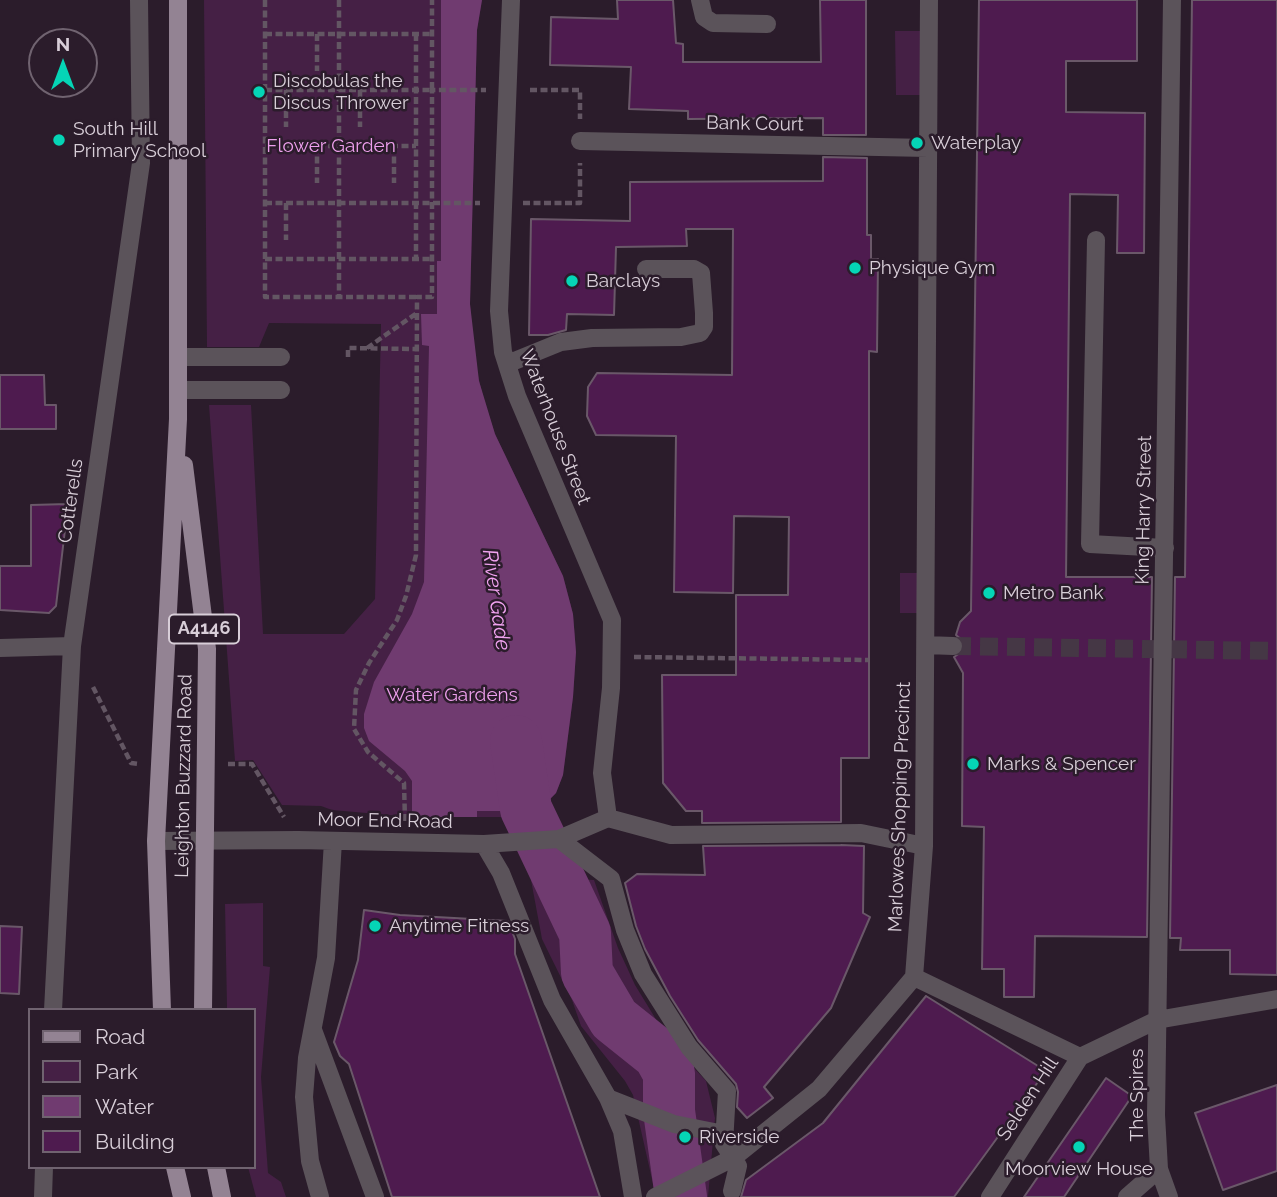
<!DOCTYPE html>
<html>
<head>
<meta charset="utf-8">
<style>
  body { margin:0 }
  #map { position:relative; width:1277px; height:1197px; overflow:hidden; background:#2b1c2b; font-family:Raleway,sans-serif }
  canvas { display:block }
  .legend { position:absolute; left:28px; top:1008px; width:228px; height:161px; box-sizing:border-box; background:#2b1c2b; border:2px solid #706370; margin:0; padding:9px 12px; list-style:none; font-size:21px; color:#d8ced8 }
  .legend li { display:flex; align-items:center; gap:14px; height:35px }
  .legend b { width:35px; border:2px solid #706370 }
  .north { position:absolute; left:28px; top:28px; width:70px; height:70px; box-sizing:border-box; background:#2b1c2b; border:2px solid #706370; border-radius:50%; rotate:0deg; font-size:19px; font-weight:700; line-height:28px; text-align:center; color:#d8ced8 }
  .north::after { content:''; display:block; margin:auto; width:24px; height:32px; background:#05d5b6; clip-path:polygon(50% 0,100% 100%,50% 72%,0 100%) }
</style>
</head>
<body>
<div id="map">
<canvas width="1277" height="1197"></canvas>
<ul class="legend">
<li><b style="height:9px;background:#938393"></b>Road</li>
<li><b style="height:19px;background:#452045"></b>Park</li>
<li><b style="height:19px;background:#703b70"></b>Water</li>
<li><b style="height:19px;background:#4e1b4f"></b>Building</li>
</ul>
<div class="north">N</div>
</div>
<script>
const c = document.querySelector('canvas').getContext('2d');
c.lineJoin = 'round';
function fillPath(path, color) { c.fillStyle = color; c.fill(path, 'evenodd'); }
const toPath = rows => new Path2D(rows.map(r => 'M' + r).join(''));
function trace(path, color, width, dash) { c.strokeStyle = color; c.lineWidth = width; c.lineCap = dash ? 'butt' : 'round'; c.setLineDash(dash || []); c.stroke(path); }
function label(font, color, halo, rows, align = 'center') {
  c.font = font + ' Raleway,sans-serif'; c.lineWidth = 5; c.setLineDash([]); c.textBaseline = 'middle'; c.strokeStyle = halo; c.fillStyle = color; for (const [text, x, y, turn = 0] of rows) {
    c.save(); c.translate(x, y); c.rotate((+turn || 0) * Math.PI / 180); c.textAlign = isNaN(turn) ? turn : align; if (halo) c.strokeText(text, 0, 0); c.fillText(text, 0, 0); c.restore();
  }
}
fillPath(toPath([
  [204,0,482,0,477,30,470,304,475,363,483,397,495,434,563,576,573,614,576,652,573,697,563,775,556,793,544,805,535,811,518,817,412,817,332,810,321,806,282,805,253,760,235,761,209,405,251,405,263,634,344,634,375,599,381,324,269,323,259,347,207,347],
  [895,31,922,31,923,95,896,95],
  [900,573,923,573,923,613,900,613],
  [538,877,594,880,618,948,635,985,657,1021,682,1055,706,1081,715,1118,708,1197,656,1197,633,1095,625,1081,581,1026,572,1000,542,939,531,880],
  [263,903,263,966,270,967,261,1077,268,1173,281,1182,286,1197,256,1197,248,1167,254,1167,254,1010,227,1010,227,1006,225,904]
]), '#452045');
fillPath(toPath([
  [441,0,482,0,477,30,470,304,479,381,495,434,563,576,573,614,576,652,573,697,563,775,556,793,544,805,518,817,507,817,507,811,477,811,477,817,412,817,412,781,405,771,369,741,364,728,364,714,374,682,412,614,424,582,429,346,422,345,421,314,437,314,437,261,441,261]
]), '#703b70');
trace(toPath([
  [516,741,526,809,585,933,587,973,614,1019,659,1055,669,1073,669,1111,681,1197]
]), '#703b70', 52);
const building = toPath([
  [617,0,673,0,676,43,683,44,683,62,821,62,820,0,866,0,866,135,823,135,823,118,688,119,688,111,629,109,631,67,550,65,551,17,618,19,617,0],
  [979,0,1137,0,1137,61,1066,61,1066,112,1145,113,1144,253,1117,253,1118,195,1070,194,1066,577,1152,577,1147,937,1035,936,1034,997,1004,997,1004,969,982,969,984,827,962,826,963,673,954,657,963,651,963,641,956,635,960,622,971,611,979,0],
  [1192,0,1277,0,1277,975,1230,974,1230,950,1180,950,1181,938,1170,938,1175,577,1185,577,1192,0],
  [823,157,867,158,867,235,871,235,871,259,878,259,877,352,869,351,869,758,841,758,841,822,702,823,702,811,686,811,663,783,662,675,736,675,736,595,788,595,789,517,734,516,733,593,674,592,676,436,596,435,587,416,588,387,597,373,732,375,733,229,686,229,687,246,616,247,614,315,567,314,566,330,548,335,529,335,531,219,630,221,630,182,823,181,823,157],
  [0,375,44,375,45,405,56,405,56,429,0,429,0,375],
  [68,504,56,606,49,613,0,610,0,566,31,566,31,505,68,504],
  [841,845,864,846,863,913,870,917,831,1008,764,1087,773,1098,747,1118,737,1107,738,1092,736,1084,698,1040,670,996,645,949,636,926,625,883,637,874,705,875,703,846,841,845],
  [364,910,400,915,508,921,515,939,515,954,600,1197,392,1197,349,1064,340,1056,334,1042,358,960,364,910],
  [0,926,22,927,19,994,0,993,0,926],
  [926,996,1046,1071,954,1197,741,1197,746,1180,823,1123,926,996],
  [1106,1078,1132,1096,1064,1197,1024,1197,1106,1078],
  [1277,1085,1277,1171,1223,1190,1195,1113,1277,1085]
]);
fillPath(building, '#4e1b4f');
trace(building, '#6a5869', 2);
trace(toPath([
  [953,646,1277,651]
]), '#453745', 18, [18, 9]);
trace(toPath([
  [265,0,265,297,417,297],
  [339,0,339,297],
  [265,34,432,34],
  [317,34,317,71],
  [416,34,416,259],
  [265,90,432,90,432,0],
  [286,90,286,127],
  [360,90,360,127],
  [530,90,580,90,580,119],
  [265,146,416,146],
  [317,146,317,183],
  [394,146,394,183],
  [265,203,480,203],
  [286,203,286,240],
  [523,203,580,203,580,163],
  [265,259,432,259],
  [367,348,417,313],
  [348,357,348,348,417,349],
  [634,657,868,660],
  [93,687,131,763,139,764],
  [228,764,252,764,284,817],
  [405,821,404,783,368,752,354,729,356,690,369,663,397,620,406,596,416,555,417,297,432,297,432,90,486,90]
]), '#635663', 4.5, [7, 3.5]);
trace(toPath([
  [511,0,499,311,503,352,517,396,612,620,611,688,602,773,608,818],
  [700,0,704,17,713,23,767,24],
  [580,141,928,148],
  [1096,240,1090,544,1165,548],
  [178,357,281,357],
  [507,364,561,342,592,338,681,337,700,333,704,327,704,313,701,273,694,269,646,269],
  [178,390,281,390],
  [926,645,953,646],
  [0,648,72,646],
  [608,818,671,835,861,833,924,846],
  [559,839,611,879,625,930,643,974,689,1047,727,1091,724,1144,733,1158,819,1089,914,977,924,846,929,0],
  [156,841,298,840,484,844,559,839,608,818],
  [484,844,501,873,552,1000,608,1098,622,1131,633,1197],
  [914,977,1080,1057],
  [53,1010,72,646,141,163,139,0],
  [313,1030,375,1197],
  [608,1098,674,1124,724,1134],
  [43,1197,44,1167],
  [320,1197,310,1161,304,1097,307,1058,326,958,333,841],
  [655,1197,733,1158,738,1166,732,1191],
  [990,1197,1080,1057,1157,1020,1277,999],
  [1127,1197,1159,1169],
  [1169,1197,1159,1169,1156,1115,1172,0]
]), '#5b535a', 18);
trace(toPath([
  [184,465,207,649,203,1010],
  [162,1010,156,841,178,419,178,0],
  [175,1167,182,1197],
  [216,1167,222,1197]
]), '#938393', 18);
for (const [x, y, r, color] of [
  [259,92,7,"#05d5b6"],
  [59,140,7,"#05d5b6"],
  [917,143,7,"#05d5b6"],
  [855,268,7,"#05d5b6"],
  [572,281,7,"#05d5b6"],
  [989,593,7,"#05d5b6"],
  [973,764,7,"#05d5b6"],
  [375,926,7,"#05d5b6"],
  [685,1137,7,"#05d5b6"],
  [1079,1147,7,"#05d5b6"]
]) { const dot = new Path2D(); dot.arc(x, y, r, 0, 2 * Math.PI); c.fillStyle = color; c.fill(dot); trace(dot, '#2b1c2b', 2.5); }
for (const [x, y, w] of [
  [204,629,70]
]) { const box = new Path2D(); box.roundRect(x - w / 2, y - 14.5, w, 29, 5); c.fillStyle = '#2b1c2b'; c.fill(box); trace(box, '#d8ced8', 2); }
label('bold 18px', '#d8ced8', null, [
  ["A4146",204,629]
]);
label('19px', '#d8ced8', '#2b1c2b', [
  ["Discobulas the",273,81],
  ["Discus Thrower",273,103],
  ["South Hill",73,129],
  ["Primary School",73,151],
  ["Waterplay",931,143],
  ["Physique Gym",869,268],
  ["Barclays",586,281],
  ["Metro Bank",1003,593],
  ["Marks & Spencer",987,764],
  ["Anytime Fitness",389,926],
  ["Riverside",699,1137],
  ["Moorview House",1079,1169,"center"]
], 'left');
label('19px', '#d8ced8', '#2b1c2b', [
  ["Bank Court",755,124,1],
  ["Waterhouse Street",555,427,69],
  ["Cotterells",71,501,-82],
  ["King Harry Street",1144,510,-89],
  ["Leighton Buzzard Road",184,776,-89],
  ["Marlowes Shopping Precinct",900,807,-88],
  ["Moor End Road",385,821,1],
  ["The Spires",1137,1095,-90],
  ["Selden Hill",1028,1099,-57]
]);
label('19px', '#ed9fec', '#2b1c2b', [
  ["Flower Garden",331,146],
  ["Water Gardens",452,695]
]);
label('italic 21px', '#f1a3f0', '#2b1c2b', [
  ["River Gade",496,600,82]
]);
</script>
</body>
</html>
